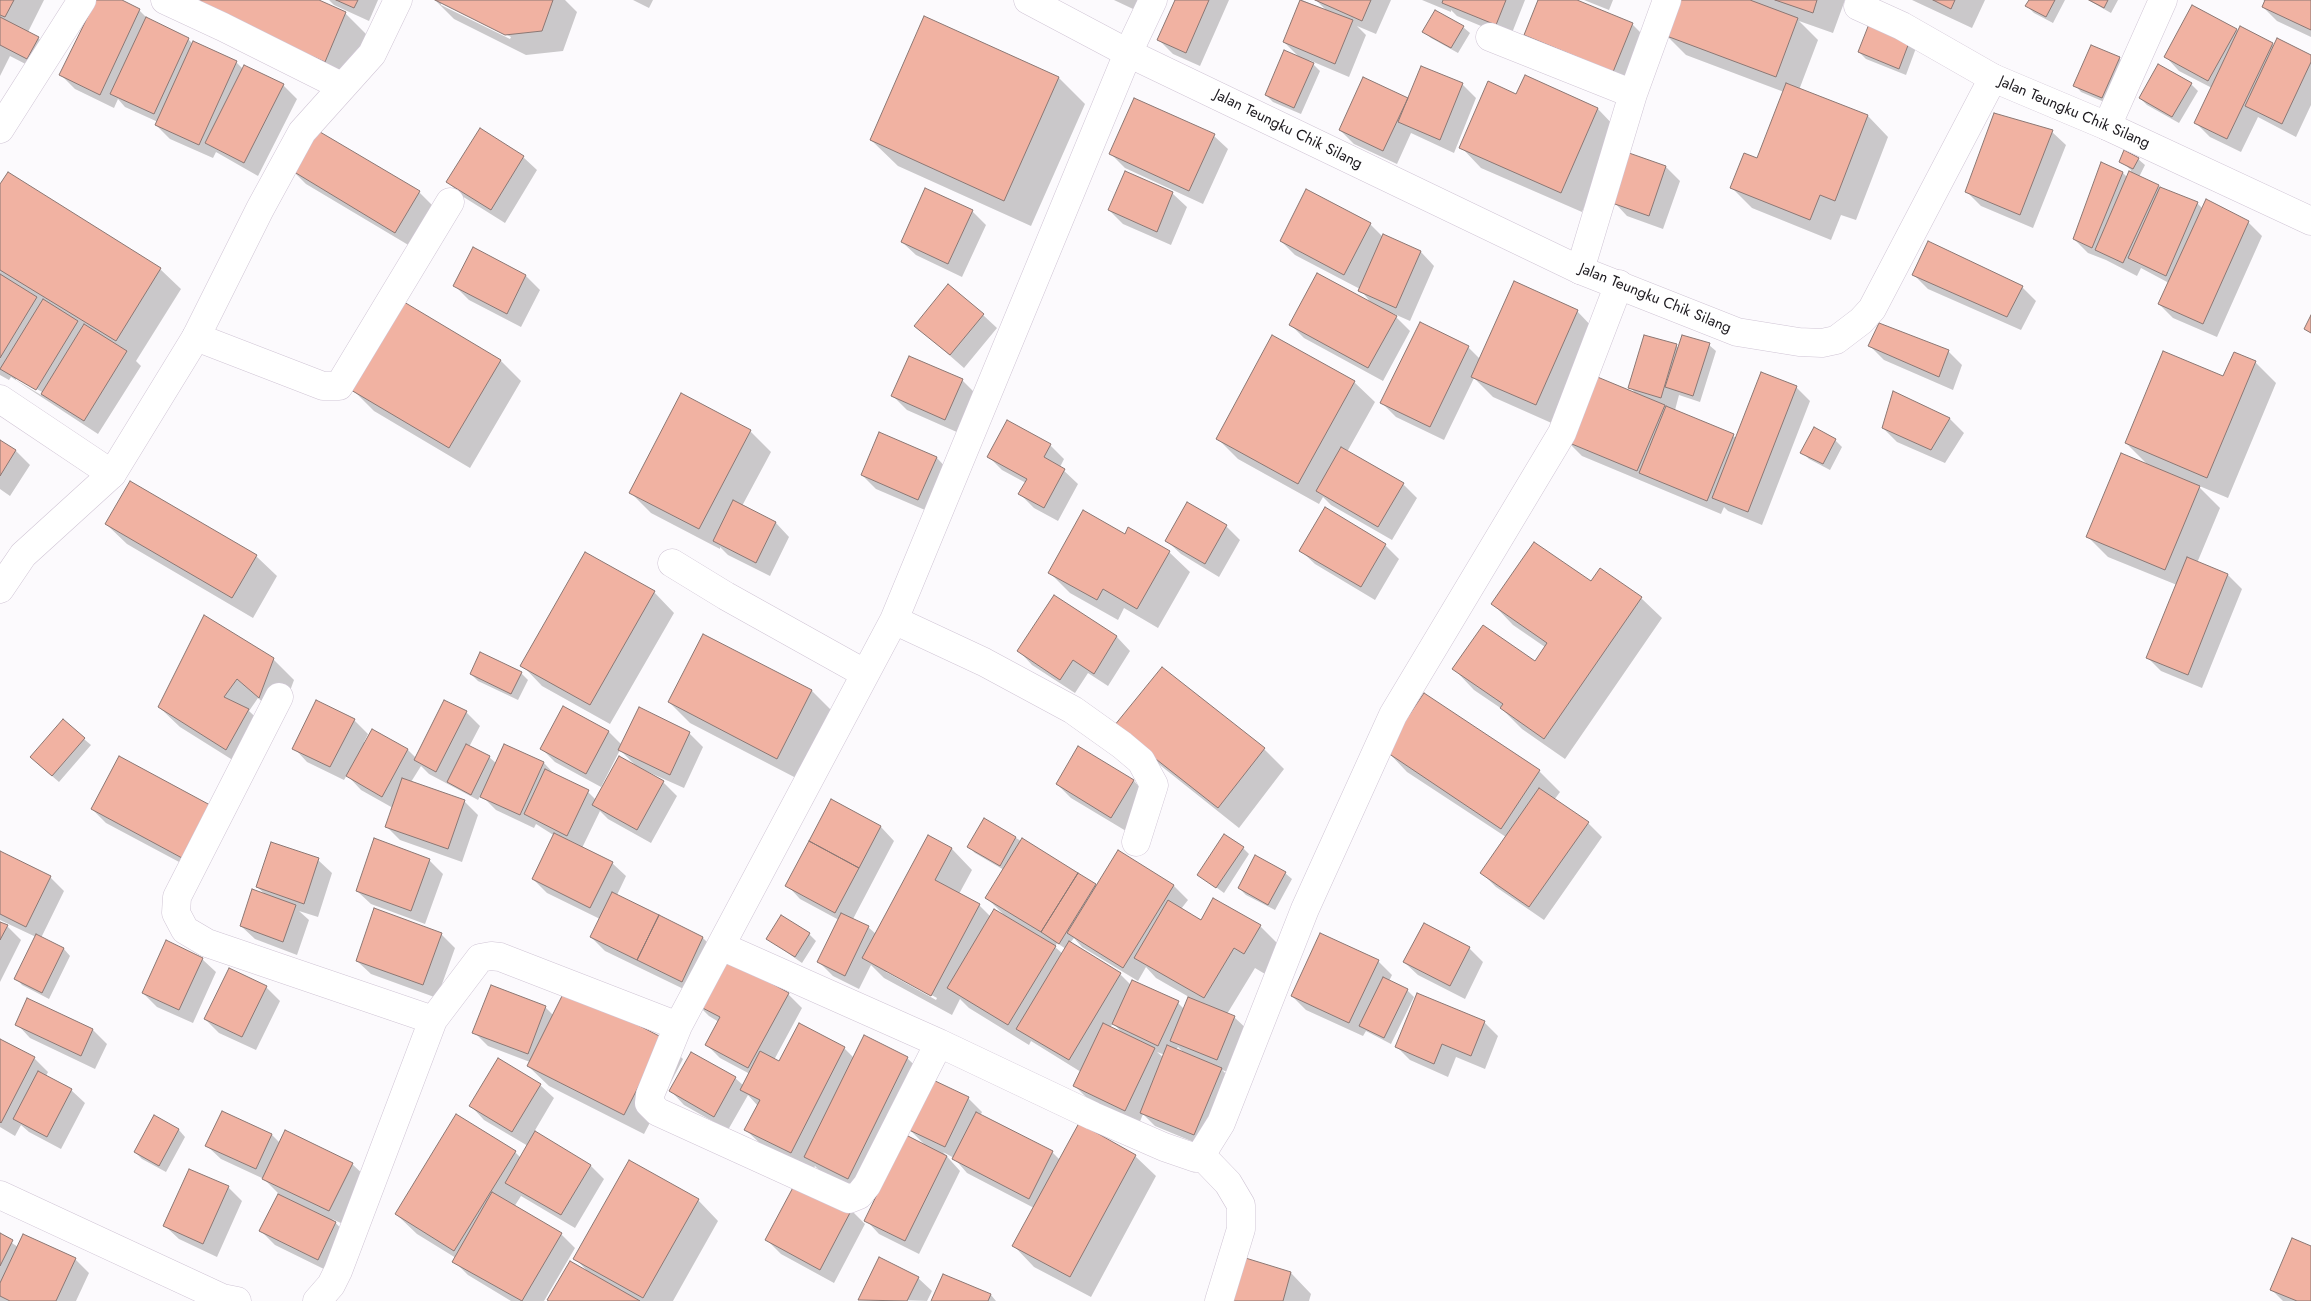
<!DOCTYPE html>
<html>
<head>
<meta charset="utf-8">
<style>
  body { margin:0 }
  canvas { display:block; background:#fcfafd }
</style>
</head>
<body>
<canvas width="2311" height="1301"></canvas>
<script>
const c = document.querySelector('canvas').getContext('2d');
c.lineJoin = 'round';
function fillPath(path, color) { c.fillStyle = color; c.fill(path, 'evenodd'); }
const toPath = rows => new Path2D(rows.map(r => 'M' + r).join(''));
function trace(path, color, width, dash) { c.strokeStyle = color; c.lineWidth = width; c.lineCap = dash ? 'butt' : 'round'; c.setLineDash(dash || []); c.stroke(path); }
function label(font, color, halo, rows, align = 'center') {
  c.font = font + ' Jost,sans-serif'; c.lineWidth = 4.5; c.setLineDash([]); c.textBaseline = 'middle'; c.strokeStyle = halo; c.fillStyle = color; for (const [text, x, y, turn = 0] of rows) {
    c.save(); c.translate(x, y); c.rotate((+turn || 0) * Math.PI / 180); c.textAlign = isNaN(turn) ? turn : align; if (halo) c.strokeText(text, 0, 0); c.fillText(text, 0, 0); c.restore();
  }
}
fillPath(toPath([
  [0,0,44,0,28,32,38,38,52,51,41,72,10,56,0,76],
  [97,0,119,0,139,10,150,21,188,39,193,44,236,62,243,69,283,85,297,99,258,176,216,152,213,158,170,139,156,125,158,122,125,107,118,99,114,108,75,89,61,75],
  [176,0,316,0,345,13,366,34,345,82],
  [329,0,378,0,369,21,334,5],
  [435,0,565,0,577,12,563,51,526,55,454,19],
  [441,2,511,37,510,39,441,5],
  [633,0,653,0,649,8],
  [1114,0,1156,0,1148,16],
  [1176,0,1229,0,1200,66,1173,54,1159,40],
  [1302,0,1326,10,1316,0,1391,0,1376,34,1357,26,1366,35,1349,77,1309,60,1320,71,1301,114,1273,102,1266,95,1301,59,1284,42],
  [1422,0,1525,0,1510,38,1457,16,1451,10,1451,12],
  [1540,0,1573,0,1632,24,1646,38,1627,85,1540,49,1526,35],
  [1584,0,1613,0,1609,10],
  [1679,0,1845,0,1833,33,1799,21,1818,40,1799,90,1868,116,1888,137,1856,220,1841,215,1831,240,1752,208,1732,188,1758,160,1784,92,1686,55,1666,35],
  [1912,0,1985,0,1972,28],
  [2030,0,2065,0,2053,23,2034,13,2027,6],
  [2088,0,2118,0,2111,13],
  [2263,0,2311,0,2311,37,2277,21,2263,7,2266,2],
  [1870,25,1916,48,1906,75,1866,59,1859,52],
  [1463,27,1470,33,1458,53,1431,38,1424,32],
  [2236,30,2275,46,2311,56,2311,105,2296,137,2258,117,2241,152,2210,137,2196,123,2212,88,2179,71,2166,57],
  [2119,58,2126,65,2109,104,2081,92,2075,85],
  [1525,77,1598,109,1618,130,1582,212,1481,168,1461,147,1517,96],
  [1059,78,1085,104,1031,226,898,166,871,140],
  [1462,84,1476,98,1454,153,1411,133,1397,164,1354,144,1340,130,1408,100],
  [2191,84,2198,91,2179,123,2147,105,2140,98],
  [2052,132,2066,145,2033,228,1981,206,1967,192],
  [1214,136,1228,149,1203,204,1125,168,1111,154],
  [1630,155,1666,167,1680,181,1663,229,1627,216,1614,202],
  [523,157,537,170,505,223,462,196,448,182],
  [2138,159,2145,165,2139,177,2162,189,2197,203,2203,209,2248,222,2262,236,2217,337,2173,318,2159,304,2169,283,2141,268,2137,276,2106,260,2088,253,2074,239,2123,173,2128,178,2131,170,2121,161],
  [292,170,419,192,433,206,410,246,306,184],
  [1126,172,1173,194,1187,207,1171,245,1123,224,1109,210],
  [0,187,160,269,181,289,136,361,141,366,98,434,11,377,9,380,0,375],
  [16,377,42,392,41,395,16,380],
  [972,211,986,225,962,277,916,255,902,242],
  [1370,224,1383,237,1421,252,1434,266,1410,321,1392,313,1410,331,1383,381,1304,338,1290,324,1372,304,1360,289,1295,255,1281,241],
  [474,249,526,276,540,290,521,327,469,300,455,286],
  [1914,275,2022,287,2036,301,2021,330,1928,289],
  [404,304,501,361,521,381,470,468,374,411,353,390],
  [1577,311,1597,332,1556,425,1493,397,1474,378,1444,440,1396,417,1382,403,1468,347,1480,359],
  [983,315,997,328,964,368,916,326],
  [1709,345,1716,351,1700,402,1679,395,1675,410,1737,438,1796,387,1810,401,1762,525,1728,511,1724,507,1721,514,1582,456,1568,442,1637,395,1630,387,1676,346,1679,348],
  [1870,346,1948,351,1962,365,1953,390,1884,360],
  [910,357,962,380,976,394,959,433,907,410,893,396],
  [2255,362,2276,383,2228,498,2197,485,2220,508,2197,563,2228,575,2242,589,2202,688,2161,671,2147,657,2177,585,2108,557,2088,537,2150,467,2126,443,2224,378],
  [1354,382,1375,402,1347,452,1403,484,1417,498,1392,540,1331,505,1323,497,1319,504,1238,459,1217,438],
  [1894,393,1950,419,1964,433,1945,463,1897,442,1883,428],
  [1007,421,1050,445,1064,459,1060,467,1078,484,1058,521,1034,508,1020,494,1026,483,1002,470,988,456],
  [750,431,771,452,742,506,776,523,789,537,770,576,728,555,720,547,720,549,651,513,630,492],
  [879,434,937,458,950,472,932,513,876,489,862,475],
  [1835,440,1842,447,1830,470,1809,459,1802,452],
  [0,441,16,451,30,465,10,496,0,489],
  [131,482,256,556,277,576,253,618,127,544,106,524],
  [1226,526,1240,540,1219,577,1181,554,1167,541],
  [1126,535,1169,552,1190,572,1158,628,1124,608,1118,620,1070,593,1049,572],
  [1385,545,1399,559,1375,600,1315,564,1301,551],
  [1592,583,1641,598,1662,618,1565,759,1522,729,1502,709,1474,690,1454,669,1535,662,1545,647,1513,625,1493,604],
  [654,592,674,613,610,724,542,686,522,665],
  [1055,597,1117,637,1130,651,1108,686,1088,673,1075,693,1032,665,1019,651],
  [703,635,812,691,832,711,798,779,690,723,669,702],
  [481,653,521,673,528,680,518,700,478,681,471,674],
  [273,659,294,680,280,718,258,698,249,711,269,730,247,769,180,727,159,707],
  [1425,695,1539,771,1560,792,1554,800,1588,823,1602,837,1544,920,1496,887,1482,873,1506,837,1407,772,1387,751],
  [563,707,609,732,622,745,689,733,703,747,684,788,637,767,620,750,601,787,555,762,541,748],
  [466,712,480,726,469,747,489,757,497,764,544,763,557,777,588,792,596,800,663,782,677,796,651,843,608,819,600,811,582,848,612,863,626,876,617,895,703,938,717,952,696,995,605,951,591,937,600,919,547,893,533,879,555,836,536,824,534,828,496,810,481,795,478,800,429,774,421,766,411,782,464,801,478,815,462,862,400,840,386,826,393,808,361,790,347,775,344,780,307,762,294,748,354,720,368,734,364,742,366,743,372,731,408,750,416,758],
  [84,739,91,745,59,782,38,764],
  [1136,746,1264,749,1284,769,1239,828],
  [1078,748,1134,781,1147,795,1126,831,1071,798,1057,784],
  [119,758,196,871,106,823,92,809],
  [831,801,881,827,894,841,853,919,868,927,876,934,928,837,952,849,972,870,959,894,979,905,991,917,1005,916,987,898,1004,870,975,853,969,847,1016,838,1097,886,1119,852,1174,886,1188,900,1181,909,1202,921,1260,926,1281,947,1265,974,1255,968,1227,1014,1235,1018,1249,1031,1231,1073,1222,1070,1236,1083,1208,1148,1155,1126,1143,1114,1139,1124,1088,1099,1074,1085,1081,1072,1031,1041,1029,1045,969,1008,960,999,952,1015,884,978,871,965,859,989,833,976,819,962,839,920,800,899,787,885],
  [1074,938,1082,947,1138,981,1146,967,1156,978,1189,997,1184,1009,1178,1003,1131,985,1120,974,1070,943],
  [1057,943,1066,949,1063,954,1055,947],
  [886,970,937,998,936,1000,886,972],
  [1113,1023,1124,1035,1110,1028],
  [1178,1047,1185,1054,1176,1050],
  [1157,1052,1165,1055,1164,1058],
  [1243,848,1249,854,1224,893,1198,874],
  [0,853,50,877,64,891,41,938,64,949,70,956,49,999,22,985,16,978,36,937,0,920],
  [318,860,332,873,318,917,299,911,309,920,297,955,255,939,241,926,266,895,257,887],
  [429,860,443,874,425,924,371,904,357,891],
  [1285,873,1292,879,1275,910,1246,895,1239,888],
  [0,923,7,926,21,940,0,982],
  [1424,924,1469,948,1483,962,1465,999,1418,975,1404,962],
  [441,934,455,948,437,998,371,974,357,961],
  [809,934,816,941,802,963,768,939],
  [202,959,216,972,193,1023,157,1007,143,993],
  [1378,961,1392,975,1389,981,1407,990,1414,997,1391,1044,1366,1031,1363,1036,1306,1010,1292,996],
  [266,987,280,1001,256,1050,219,1033,205,1019],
  [788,994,802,1008,774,1060,780,1063,844,1048,854,1058,907,1058,928,1078,868,1198,826,1177,815,1166,811,1173,767,1150,746,1130,758,1106,748,1095,728,1130,684,1105,671,1091,735,1078,744,1086,750,1074,720,1058,706,1044,719,1022,709,1016,695,1002],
  [28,1000,93,1030,107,1044,95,1069,30,1038,17,1024],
  [545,1007,553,1015,662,1039,683,1059,644,1134,549,1086,528,1066,530,1062,488,1046,474,1032],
  [1484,1022,1498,1036,1485,1069,1456,1057,1448,1077,1410,1060,1396,1046],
  [0,1041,35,1059,48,1072,46,1076,71,1090,85,1103,61,1149,29,1132,21,1125,15,1136,0,1127],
  [540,1085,554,1098,534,1132,590,1165,604,1179,575,1228,521,1196,514,1207,561,1234,575,1248,544,1301,511,1301,468,1275,454,1261,456,1258,417,1234,396,1214,515,1152,521,1158,528,1146,484,1120,471,1106],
  [968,1098,982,1112,980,1116,1052,1152,1060,1160,1135,1156,1156,1176,1091,1297,1034,1267,1014,1246,1034,1208,967,1173,954,1158,943,1152,960,1171,919,1254,879,1234,866,1220,925,1145,909,1129],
  [154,1117,179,1130,185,1137,166,1172,142,1159,135,1152],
  [272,1135,280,1143,352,1164,366,1177,343,1224,332,1219,349,1237,332,1273,275,1245,261,1231,279,1194,264,1179,221,1159,207,1146],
  [228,1187,242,1201,217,1257,179,1239,165,1226],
  [698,1200,718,1221,673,1301,550,1301,588,1272,575,1258],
  [851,1210,865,1224,834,1283,781,1254,767,1240],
  [0,1235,18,1247,75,1259,89,1273,76,1301,0,1301],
  [2311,1248,2311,1301,2283,1301,2272,1290],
  [1291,1273,1311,1294,1309,1301,1228,1301],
  [943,1276,991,1295,996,1301,932,1301],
  [918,1278,932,1291,927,1301,860,1299]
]), '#0003');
const building = toPath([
  [0,0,14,0,5,17,0,15,0,0],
  [96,0,122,0,140,9,100,95,59,75,96,0],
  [185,0,319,0,346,12,325,62,185,0],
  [336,0,358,0,354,8,336,0],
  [435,0,553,0,542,31,505,35,435,0],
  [1175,0,1209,0,1186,53,1157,40,1175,0],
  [1300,0,1353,20,1335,64,1283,42,1300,0],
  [1315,0,1371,0,1362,21,1315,0],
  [1443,0,1506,0,1496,25,1442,3,1443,0],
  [1538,0,1577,0,1633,23,1613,72,1524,35,1538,0],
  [1677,0,1750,0,1798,18,1776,77,1664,35,1677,0],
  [1775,0,1817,0,1813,13,1775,0],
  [1933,0,1955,0,1951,9,1933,0],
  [2029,0,2055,0,2046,17,2025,6,2029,0],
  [2089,0,2108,0,2104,8,2089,0],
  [2265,0,2311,0,2311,30,2262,7,2265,0],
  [2192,5,2237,29,2208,81,2164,57,2192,5],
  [1435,10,1464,26,1451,48,1422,32,1435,10],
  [924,16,1059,77,1004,201,870,140,924,16],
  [0,17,39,37,27,59,0,45,0,17],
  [146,17,189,38,154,114,110,94,146,17],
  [1869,24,1910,40,1899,69,1858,52,1869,24],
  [2240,26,2273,43,2227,139,2194,123,2240,26],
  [2277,38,2311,55,2311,62,2282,124,2245,106,2277,38],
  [193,41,237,61,199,145,155,125,193,41],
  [2091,45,2120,57,2102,98,2073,86,2091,45],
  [1284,50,1314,63,1294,108,1265,95,1284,50],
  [2158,64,2192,83,2172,117,2139,98,2158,64],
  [244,65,284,84,244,163,205,143,244,65],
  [1421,66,1463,83,1440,140,1398,122,1421,66],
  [1525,75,1598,108,1561,193,1459,148,1488,81,1516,94,1525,75],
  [1363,77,1408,98,1383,151,1339,130,1363,77],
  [1786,83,1868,115,1835,201,1820,195,1810,220,1730,188,1744,153,1757,158,1786,83],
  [1134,98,1215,134,1189,191,1109,154,1134,98],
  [1994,113,2053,130,2020,215,1965,192,1994,113],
  [480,128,524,156,491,210,446,182,480,128],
  [315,129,420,191,395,233,291,170,315,129],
  [2124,150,2139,158,2133,169,2119,162,2124,150],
  [1629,153,1666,166,1649,216,1612,203,1629,153],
  [2101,162,2123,172,2092,248,2073,239,2101,162],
  [1125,171,1173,192,1157,232,1108,210,1125,171],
  [2129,171,2159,185,2123,263,2095,250,2129,171],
  [8,172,161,268,116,341,0,270,0,184,8,172],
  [2160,187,2198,202,2166,276,2128,258,2160,187],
  [925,188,973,210,948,264,901,242,925,188],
  [1306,189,1371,223,1344,275,1280,241,1306,189],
  [2206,199,2249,221,2203,324,2158,304,2206,199],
  [1383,234,1421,251,1396,308,1358,291,1383,234],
  [1928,241,2023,286,2007,317,1912,275,1928,241],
  [473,247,526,275,507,314,453,286,473,247],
  [1317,273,1397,316,1368,368,1289,325,1317,273],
  [0,274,37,297,0,358,0,274],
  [1514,281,1578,310,1536,405,1471,377,1514,281],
  [948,284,984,314,950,355,914,326,948,284],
  [43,299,78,321,36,390,0,369,43,299],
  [404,302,501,360,449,448,351,390,404,302],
  [2311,315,2311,333,2304,329,2311,315],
  [1420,322,1469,346,1430,427,1380,403,1420,322],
  [1879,323,1949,350,1939,377,1868,346,1879,323],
  [84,324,127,351,84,421,41,394,84,324],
  [1272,335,1355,381,1298,484,1216,439,1272,335],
  [1644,335,1677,344,1661,398,1628,388,1644,335],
  [1682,335,1710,343,1693,396,1665,387,1682,335],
  [2163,351,2223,376,2234,352,2256,361,2207,478,2125,443,2163,351],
  [909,356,963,379,945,420,891,396,909,356],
  [1761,372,1797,386,1748,512,1712,498,1761,372],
  [1595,376,1665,405,1637,471,1567,442,1595,376],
  [1893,391,1950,418,1931,450,1882,428,1893,391],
  [681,393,751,430,699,529,629,493,681,393],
  [1666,406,1734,434,1707,501,1639,473,1666,406],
  [1007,420,1051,444,1044,457,1065,469,1044,508,1018,494,1027,479,987,457,1007,420],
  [1814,427,1836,439,1823,464,1800,453,1814,427],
  [879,432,937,457,918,500,861,475,879,432],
  [0,440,16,450,0,476,0,440],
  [1341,447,1404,483,1378,527,1316,491,1341,447],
  [2121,453,2200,486,2165,570,2086,537,2121,453],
  [130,481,257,555,232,598,105,524,130,481],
  [733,500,776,522,756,563,713,541,733,500],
  [1187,502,1227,525,1205,564,1165,541,1187,502],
  [1325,507,1386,544,1361,587,1299,551,1325,507],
  [1083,510,1125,534,1128,527,1170,551,1137,609,1103,589,1097,600,1048,573,1083,510],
  [1534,542,1591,581,1600,568,1642,597,1544,739,1500,708,1503,704,1452,669,1483,625,1535,661,1547,643,1491,604,1534,542],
  [585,552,655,591,590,705,520,666,585,552],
  [2187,557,2228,574,2188,675,2146,658,2187,557],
  [1054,595,1117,636,1094,674,1073,660,1060,680,1017,651,1054,595],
  [204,615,274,658,259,698,237,679,224,697,249,709,226,750,158,707,204,615],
  [703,634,812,690,777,759,668,702,703,634],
  [480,652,522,672,511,694,470,674,480,652],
  [1162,667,1265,748,1218,808,1114,726,1162,667],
  [1424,693,1540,770,1501,829,1385,751,1424,693],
  [316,700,355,719,330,767,292,749,316,700],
  [444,700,467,711,436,772,414,760,444,700],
  [563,706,609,731,586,774,540,749,563,706],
  [639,707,690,732,670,775,618,750,639,707],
  [63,719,85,738,52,776,30,757,63,719],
  [372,729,408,749,382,797,346,776,372,729],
  [466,744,490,756,471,795,447,782,466,744],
  [504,744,544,762,520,815,480,797,504,744],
  [1078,746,1134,780,1111,818,1056,784,1078,746],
  [119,756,210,805,182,858,91,809,119,756],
  [619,756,664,781,637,830,592,805,619,756],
  [545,769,589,790,567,836,524,814,545,769],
  [402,778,465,800,448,849,385,827,402,778],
  [1539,788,1589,822,1529,907,1480,873,1539,788],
  [831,799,881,826,859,868,809,841,831,799],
  [984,818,1016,837,1000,866,967,847,984,818],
  [554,833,613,862,590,908,532,879,554,833],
  [1224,834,1244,847,1216,888,1197,875,1224,834],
  [928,835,952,848,935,880,980,904,931,996,862,958,928,835],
  [374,838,430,859,411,911,356,891,374,838],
  [1022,838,1078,873,1041,932,985,898,1022,838],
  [809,841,859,868,835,913,785,886,809,841],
  [271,842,319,858,304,904,256,887,271,842],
  [1118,850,1174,885,1123,968,1067,933,1118,850],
  [0,851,51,876,26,927,0,914,0,851],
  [1255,855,1286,872,1268,905,1238,888,1255,855],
  [1078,873,1096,884,1059,944,1041,932,1078,873],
  [252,889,296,905,283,942,240,926,252,889],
  [612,892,659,915,637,960,590,937,612,892],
  [1213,898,1261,925,1244,954,1234,948,1204,998,1134,958,1168,900,1201,920,1213,898],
  [374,908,442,933,423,985,356,961,374,908],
  [994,909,1056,946,1008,1025,947,988,994,909],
  [841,913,869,926,845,976,817,962,841,913],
  [659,915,703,937,682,982,637,960,659,915],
  [781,915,810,933,795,957,766,939,781,915],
  [0,922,8,925,0,940,0,922],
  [1424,923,1470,947,1450,986,1403,962,1424,923],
  [1320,933,1379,960,1349,1023,1291,996,1320,933],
  [36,934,64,948,42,993,14,979,36,934],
  [166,940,203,958,179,1010,142,993,166,940],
  [1069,941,1121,973,1069,1060,1016,1029,1069,941],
  [720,955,789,993,748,1068,705,1045,720,1017,693,1003,720,955],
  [229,968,267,986,242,1037,204,1019,229,968],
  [1383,977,1408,989,1384,1038,1359,1026,1383,977],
  [1132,980,1179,1001,1158,1046,1112,1024,1132,980],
  [491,985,546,1006,528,1054,472,1033,491,985],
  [566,988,663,1038,624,1115,527,1066,566,988],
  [1417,993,1485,1021,1471,1056,1442,1044,1434,1064,1395,1047,1417,993],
  [1188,997,1235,1016,1217,1060,1170,1041,1188,997],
  [27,998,93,1029,81,1056,15,1025,27,998],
  [799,1023,845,1047,791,1153,744,1130,760,1100,740,1090,760,1051,779,1061,799,1023],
  [1103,1023,1155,1048,1125,1111,1073,1086,1103,1023],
  [864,1035,908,1057,848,1179,804,1157,864,1035],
  [0,1039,35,1057,1,1123,0,1122,0,1039],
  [1167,1045,1222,1068,1194,1135,1140,1113,1167,1045],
  [691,1052,736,1077,714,1117,669,1091,691,1052],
  [498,1058,541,1084,512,1132,469,1106,498,1058],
  [38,1071,72,1089,47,1137,13,1119,38,1071],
  [931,1079,969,1097,945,1147,907,1129,931,1079],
  [222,1111,272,1134,256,1169,205,1146,222,1111],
  [976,1112,1053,1151,1029,1199,952,1159,976,1112],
  [456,1114,516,1151,454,1251,395,1214,456,1114],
  [154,1115,179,1129,159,1166,134,1152,154,1115],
  [1079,1123,1136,1155,1070,1277,1012,1246,1079,1123],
  [285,1130,353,1163,329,1211,262,1179,285,1130],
  [535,1131,591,1165,561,1215,505,1183,535,1131],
  [906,1135,947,1156,905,1241,864,1221,906,1135],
  [629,1160,699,1199,643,1298,573,1259,629,1160],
  [189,1169,229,1186,203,1244,163,1226,189,1169],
  [797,1180,852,1209,820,1270,765,1240,797,1180],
  [492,1192,562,1233,522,1301,452,1262,492,1192],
  [278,1194,336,1222,318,1260,259,1231,278,1194],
  [0,1233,13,1240,0,1266,0,1233],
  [23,1234,76,1258,56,1301,10,1301,0,1296,0,1283,23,1234],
  [2292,1238,2311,1246,2311,1301,2297,1301,2270,1290,2292,1238],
  [1239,1256,1291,1272,1283,1301,1226,1301,1239,1256],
  [879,1257,919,1277,907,1301,858,1300,879,1257],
  [570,1261,640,1301,549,1301,547,1300,570,1261],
  [943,1274,991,1294,988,1301,931,1301,943,1274]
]);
fillPath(building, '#f1b2a2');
trace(building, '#8b7773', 1);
const minor = toPath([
  [165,0,223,27,341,86],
  [1858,6,1902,26,1993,78],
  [1490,37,1633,94],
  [2107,126,2163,0],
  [0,129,82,0],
  [1580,270,1633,94,1667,0],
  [196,337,323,386,339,386,450,202],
  [0,399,112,474],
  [672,563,726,596,864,673],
  [894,620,984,662,1073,710,1122,745,1141,761,1154,785,1136,842],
  [279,697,177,897,176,913,185,930,207,943,433,1020],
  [721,946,939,1043,1093,1116,1164,1147,1196,1158,1201,1155,1221,1123,1305,909,1393,715,1562,433,1619,284],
  [939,1043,867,1185,859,1195,849,1199,658,1112,649,1103,650,1095,678,1026,894,620,1128,53,1153,0],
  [1201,1155,1228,1183,1241,1205,1241,1229,1219,1301],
  [0,1195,222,1298,237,1301],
  [317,1301,331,1285,338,1271,433,1020,480,958,491,956,500,957,678,1026]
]);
const tertiary = toPath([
  [1028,0,1128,53,1580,270,1737,332,1799,342,1822,343,1836,340,1861,321,1872,309,1993,78,2107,126,2311,221],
  [0,589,23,555,112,474,196,337,260,209,302,132,372,54,398,0]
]);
trace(minor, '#d0c5d5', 29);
trace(tertiary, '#d0c5d5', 29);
trace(minor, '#fff', 28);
trace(tertiary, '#fff', 28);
label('15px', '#1c191e', '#fff', [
  ["Jalan Teungku Chik Silang",2074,113,23],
  ["Jalan Teungku Chik Silang",1288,130,26],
  ["Jalan Teungku Chik Silang",1655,299,22]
]);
</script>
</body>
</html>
